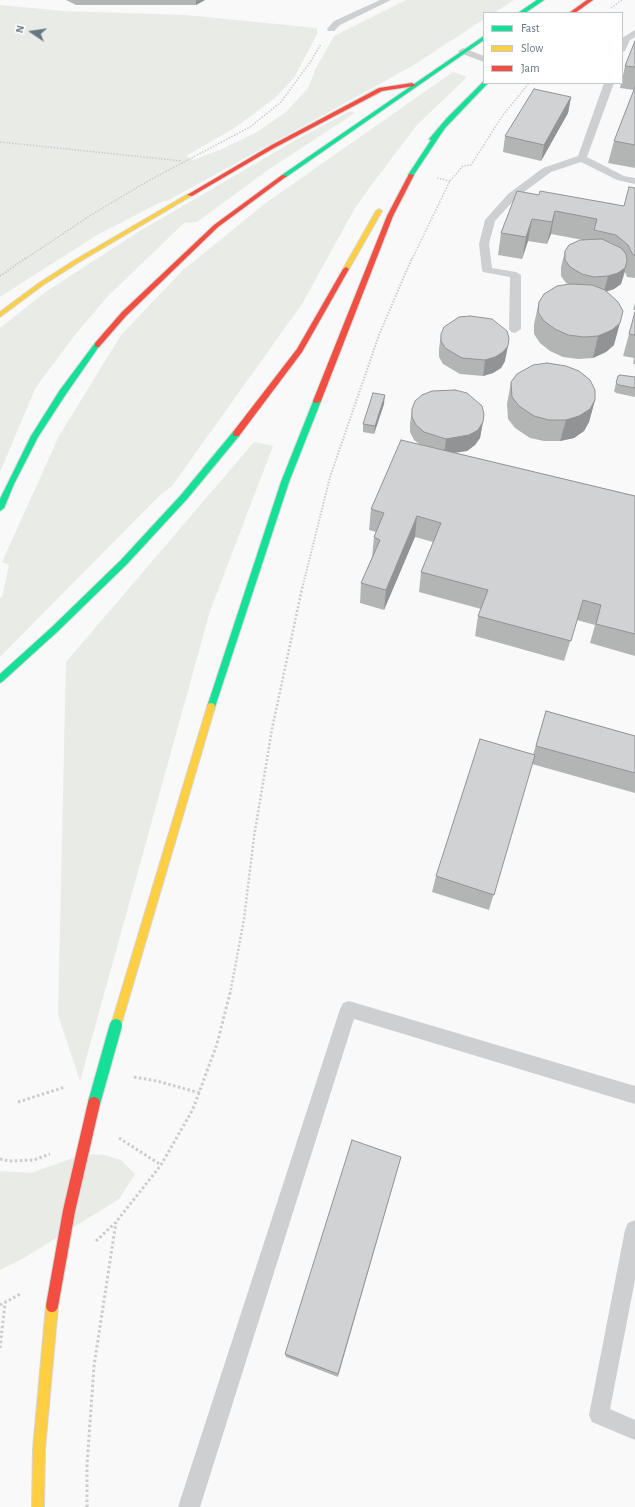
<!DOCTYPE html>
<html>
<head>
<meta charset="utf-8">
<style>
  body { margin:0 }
  #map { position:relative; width:635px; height:1507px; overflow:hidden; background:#f9f9f9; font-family:"Alegreya Sans",sans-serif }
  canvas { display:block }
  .legend { position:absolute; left:483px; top:12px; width:140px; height:72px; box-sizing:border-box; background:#fff; border:1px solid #c1c8cd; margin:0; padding:5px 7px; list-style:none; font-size:12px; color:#657683 }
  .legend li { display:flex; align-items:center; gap:8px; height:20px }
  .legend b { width:20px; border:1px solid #c1c8cd }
  .north { position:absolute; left:12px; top:12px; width:40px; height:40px; -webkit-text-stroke:3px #fff; paint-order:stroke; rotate:283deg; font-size:11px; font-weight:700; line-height:16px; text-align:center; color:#657683 }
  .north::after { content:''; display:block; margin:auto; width:14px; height:18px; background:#657683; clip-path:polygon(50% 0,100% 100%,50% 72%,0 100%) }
</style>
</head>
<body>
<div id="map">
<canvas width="635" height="1507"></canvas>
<ul class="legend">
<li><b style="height:5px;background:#16e098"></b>Fast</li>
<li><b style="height:5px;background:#ffcf43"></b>Slow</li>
<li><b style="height:5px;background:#f24e42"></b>Jam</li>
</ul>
<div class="north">N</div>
</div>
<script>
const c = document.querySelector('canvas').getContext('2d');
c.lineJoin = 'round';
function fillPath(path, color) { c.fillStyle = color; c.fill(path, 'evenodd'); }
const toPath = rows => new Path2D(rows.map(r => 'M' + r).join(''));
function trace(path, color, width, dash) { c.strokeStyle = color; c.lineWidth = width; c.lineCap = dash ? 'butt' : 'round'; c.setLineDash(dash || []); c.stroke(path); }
fillPath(toPath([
  [406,0,514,0,494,13,484,13,484,19,414,65,167,201,163,201,97,235,0,297,0,5,64,11,186,15,317,28,317,34,294,78,275,98,236,127,186,156,193,160,222,149,257,132,286,112,308,88,316,68,334,36],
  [453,72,467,77,416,126,370,187,355,208,302,304,172,486,158,497,0,657,0,597,2,597,9,565,2,562,59,436,121,335,183,270,267,202],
  [350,111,355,113,268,170,197,222,184,223,107,297,75,335,36,387,0,472,0,328,44,293,138,232,296,140],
  [254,442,273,446,210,611,80,1081,58,1015,66,662],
  [84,1154,104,1155,121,1160,135,1174,119,1199,24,1258,0,1270,0,1171,31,1173]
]), '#e8ebe6');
const fast = toPath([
  [537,0,544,0,525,13,518,13,537,0],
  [484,36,484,40,286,177,282,177,282,175,484,36],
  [483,82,488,83,445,128,413,176,409,176,408,175,431,140,429,139,430,138,447,118,483,82],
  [95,343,97,343,100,345,66,394,38,437,14,484,4,508,0,511,0,499,31,436,60,390,95,343],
  [314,399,317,399,321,401,289,482,215,707,214,710,211,711,208,710,207,707,281,482,314,399],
  [236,431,239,432,239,436,187,499,127,564,57,632,3,681,0,683,0,674,51,628,121,560,181,495,233,432,236,431]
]);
const slow = toPath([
  [188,194,193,195,79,262,43,285,0,317,0,312,39,283,75,260,188,194],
  [379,209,382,211,349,269,348,270,344,270,343,269,376,211,379,209],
  [211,703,214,704,215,707,121,1025,120,1029,116,1030,112,1029,111,1025,207,707,208,704,211,703]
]);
const jam = toPath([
  [587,0,593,0,575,13,569,13,587,0],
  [412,83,415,85,414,86,382,91,274,148,192,196,187,195,270,146,379,88,412,83],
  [409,174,414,175,393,216,321,401,317,403,314,403,313,401,387,216,409,174],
  [282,175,287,176,218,227,126,316,99,347,95,347,95,343,122,312,214,225,282,175],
  [346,267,349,269,302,352,239,436,233,436,233,432,297,349,343,269,346,267]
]);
trace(fast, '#d5d6d6', 2);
trace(slow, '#d5d6d6', 2);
trace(jam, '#d5d6d6', 2);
trace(toPath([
  [611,8,622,0],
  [0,142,182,161],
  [437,178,450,181],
  [25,259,91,215,148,181,250,127,281,102,311,61,321,44],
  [412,259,450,181,463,166,471,165,503,115,529,83]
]), '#cbcccd', 1.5, [1.5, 1.5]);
trace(toPath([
  [0,276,26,258],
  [303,585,330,477,379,335,412,258]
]), '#cbcccd', 2, [1.5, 1.5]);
trace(toPath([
  [230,994,244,919,254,837,272,729,303,584]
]), '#cbcccd', 2.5, [2, 2]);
trace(toPath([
  [134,1077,157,1081,200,1093],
  [18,1102,65,1087],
  [119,1138,161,1165],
  [0,1159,9,1161,34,1160,50,1154],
  [96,1241,116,1222,161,1165,193,1109,217,1044,230,993],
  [0,1305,22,1293],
  [0,1348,5,1303],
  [87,1507,87,1465,94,1366,116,1222]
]), '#cbcccd', 3, [2.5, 2.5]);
fillPath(toPath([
  [380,0,391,0,340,25,334,31,328,31,327,29,334,21,380,0],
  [635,30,635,37,630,40,625,51,622,52,622,38,635,30],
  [463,48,484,56,484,62,460,53,458,51,463,48],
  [604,83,614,83,587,157,624,176,635,178,635,184,617,180,581,162,551,172,516,198,495,221,489,244,492,268,516,272,521,275,521,329,515,333,511,332,509,329,510,277,483,272,482,270,479,244,485,220,508,194,543,168,578,156,604,83],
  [349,1001,635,1086,635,1104,354,1019,200,1507,178,1507,340,1009,343,1003,349,1001],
  [635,1220,635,1280,610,1409,635,1420,635,1440,592,1422,589,1415,625,1230,628,1223,635,1220]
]), '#cecfd0');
fillPath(fast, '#16e098');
fillPath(slow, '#ffcf43');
fillPath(jam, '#f24e42');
const fastBridge = toPath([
  [94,1103,116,1025]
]);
const slowBridge = toPath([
  [38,1507,39,1449,52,1306]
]);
const jamBridge = toPath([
  [52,1306,69,1211,94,1103]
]);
trace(fastBridge, '#d5d6d6', 14, []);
trace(slowBridge, '#d5d6d6', 14, []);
trace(jamBridge, '#d5d6d6', 14, []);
trace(fastBridge, '#16e098', 12);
trace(slowBridge, '#ffcf43', 12);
trace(jamBridge, '#f24e42', 12);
fillPath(toPath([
  [66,0,205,0,196,5,76,5],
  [635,41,635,168,608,163,614,141,634,90,620,88,621,83,622,83,622,80,625,66],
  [571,97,568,113,541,161,503,152,505,136],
  [635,188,635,278,627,277,625,272,621,284,614,289,606,292,614,345,606,352,593,358,578,359,563,357,550,351,540,343,534,334,534,324,539,302,568,284,566,283,561,276,561,267,565,251,583,240,551,234,547,244,528,241,522,259,498,255,501,233,539,195,624,206],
  [635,303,635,310,633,310],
  [635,312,635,364,633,364,634,358,623,356],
  [441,334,505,361,501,368,493,373,483,376,460,374,443,364,439,357,439,349],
  [618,376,635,377,635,397,616,393,614,391],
  [511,382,595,400,589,422,584,431,574,438,560,441,544,441,530,438,515,428,508,419,507,404],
  [384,404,374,434,363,432,363,424],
  [412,409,484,414,480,438,475,445,467,451,454,453,635,496,635,656,590,643,595,625,577,620,564,661,475,636,478,616,481,609,419,592,421,572,433,542,415,537,384,610,360,603,361,583,372,557,374,537,376,532,369,530,371,509,419,444,414,440,410,432,410,424],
  [546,711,635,736,635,793,532,764,489,910,432,892,436,876,533,755],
  [401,1157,338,1377,286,1357,285,1354]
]), '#b3b5b5');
fillPath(toPath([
  [196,0,205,0,196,5],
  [571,97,568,113,541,161,544,145],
  [555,211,551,234,547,244,552,222],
  [532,219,528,241,522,259,526,237],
  [627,261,623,277,621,284,614,289,604,292,608,276],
  [620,323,614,345,606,352,593,358,598,336],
  [508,346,505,361,501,368,493,373,483,376,485,360],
  [385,395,384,404,374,434,375,426],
  [595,400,589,422,584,431,574,438,560,441,566,420],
  [483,422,480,438,475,445,467,451,444,454,446,439],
  [417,516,415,537,384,610,386,590]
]), '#929394');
const building = toPath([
  [635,41,635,67,625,66,635,41],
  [635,87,635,145,614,141,635,87],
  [534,89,571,97,544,145,505,136,534,89],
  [629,187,635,188,635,255,633,255,628,245,616,235,594,230,597,219,555,211,552,222,532,219,526,237,501,233,517,191,539,195,540,191,624,206,629,187],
  [602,239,621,248,626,254,627,261,625,268,618,273,608,276,594,277,582,274,570,267,565,260,565,251,569,245,580,240,602,239],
  [570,284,592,285,605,290,618,302,623,311,620,323,612,330,598,336,584,337,568,335,555,329,544,321,538,312,539,302,544,294,557,286,570,284],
  [635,312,635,335,629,334,635,312],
  [470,316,492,319,507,331,509,338,508,346,503,352,495,357,485,360,462,358,445,348,441,341,441,334,444,327,459,317,470,316],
  [547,363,566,366,579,371,590,380,595,390,595,400,590,409,579,416,566,420,549,420,534,416,519,406,512,397,511,382,517,374,533,365,547,363],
  [620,375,635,377,635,388,619,385,616,383,618,376,620,375],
  [455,390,467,393,482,406,484,414,483,422,478,430,469,435,446,439,424,432,416,425,412,417,412,409,415,401,422,395,432,391,455,390],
  [373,393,385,395,375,426,363,424,373,393],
  [401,440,635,496,635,634,596,624,601,605,583,600,571,641,478,616,488,590,421,572,441,523,417,516,386,590,361,583,380,540,374,537,384,513,371,509,401,440],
  [546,711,635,736,635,773,536,746,546,711],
  [480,739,535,755,494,895,436,876,480,739],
  [352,1140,401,1157,338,1374,285,1354,352,1140]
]);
fillPath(building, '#d0d2d3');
trace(building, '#929394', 1);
</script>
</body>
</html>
